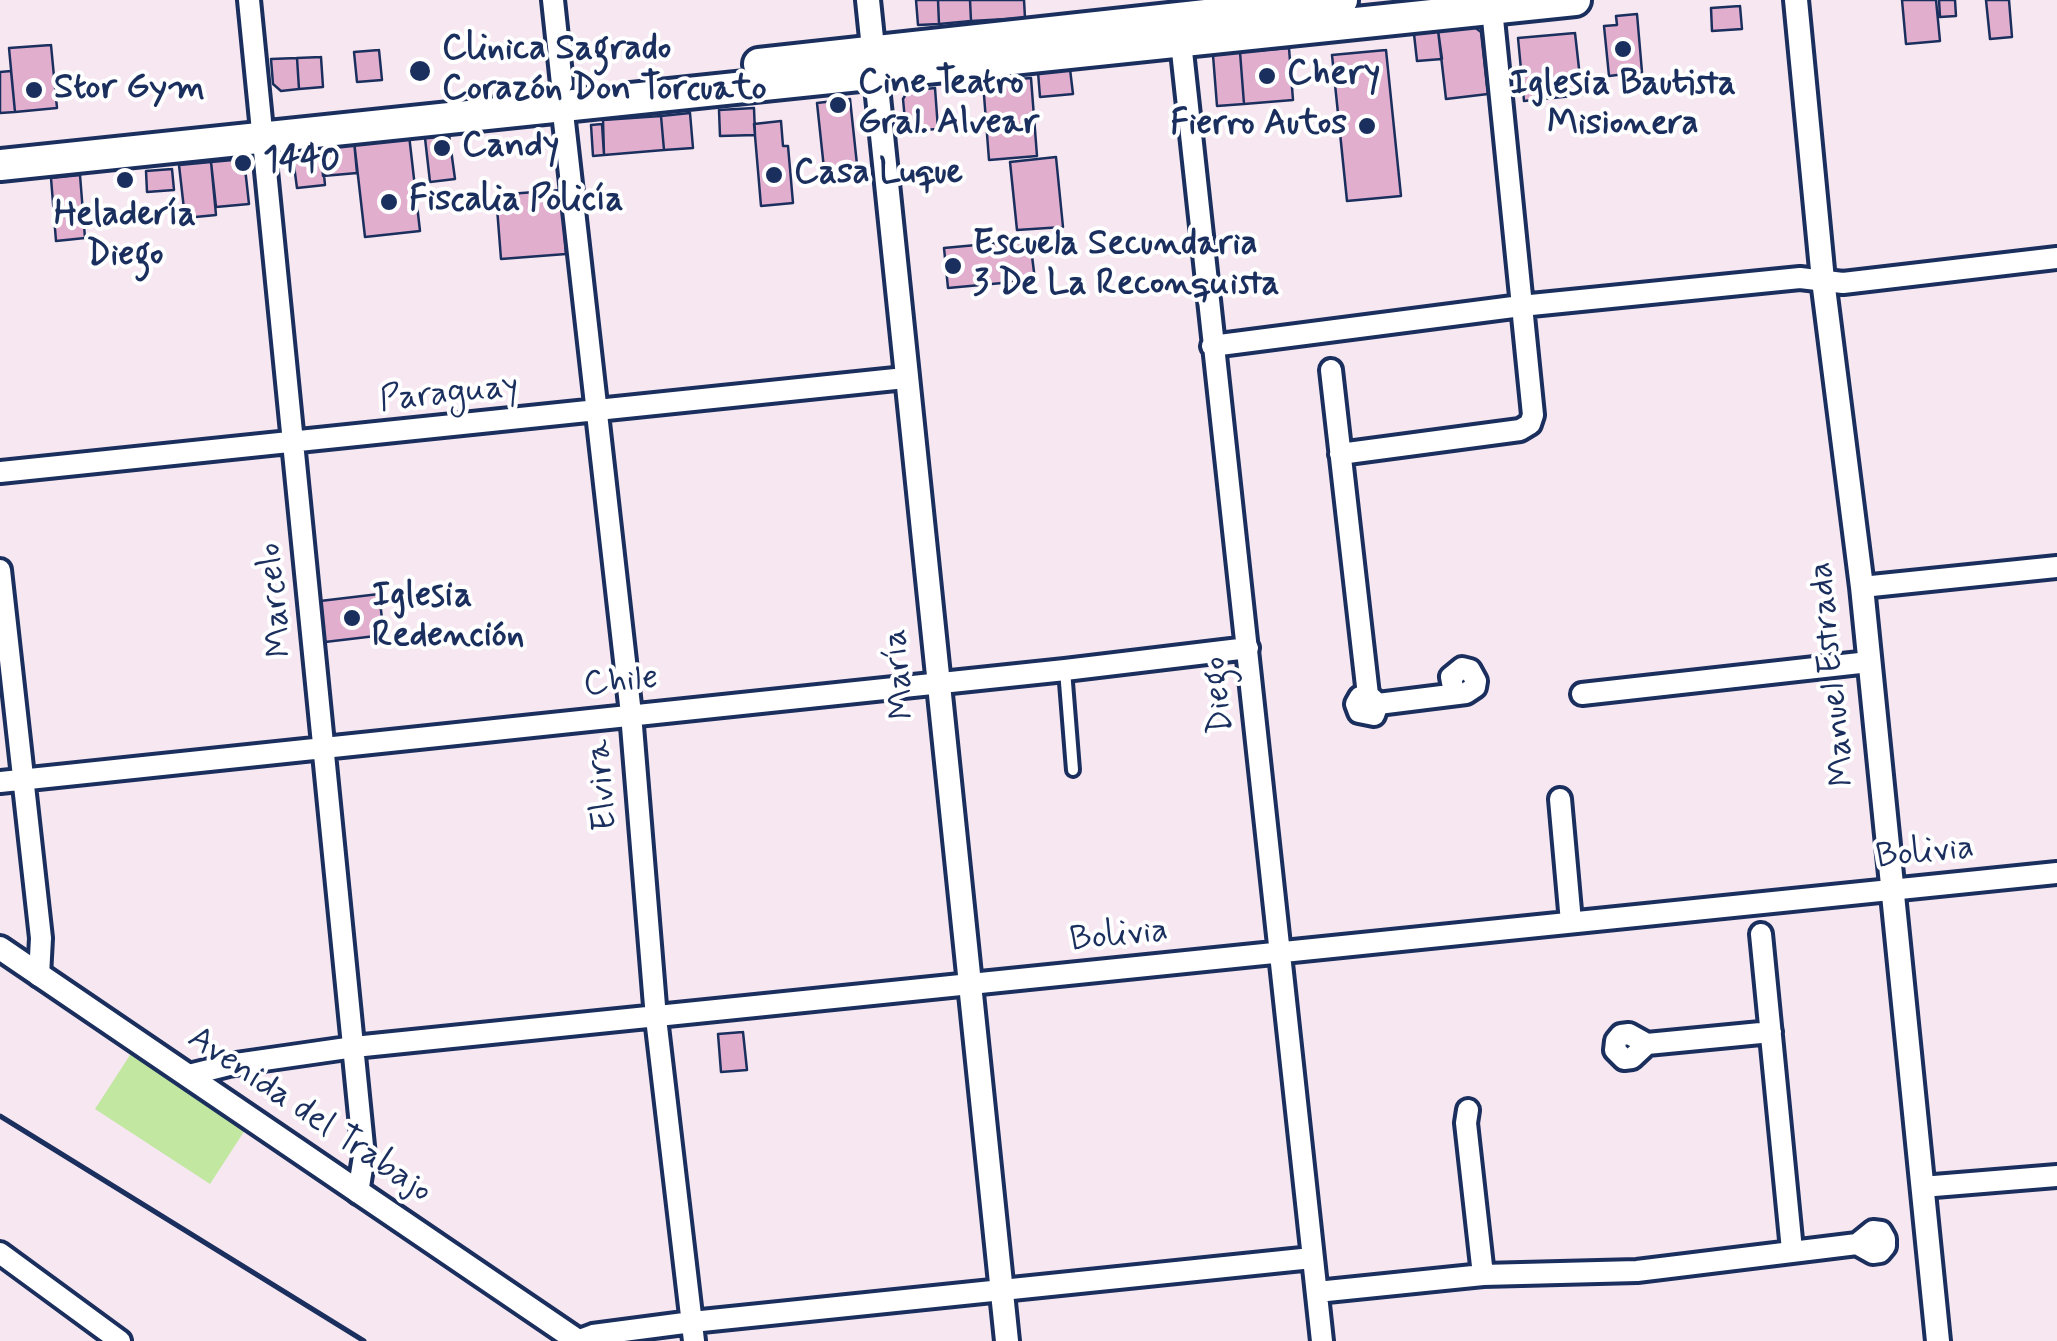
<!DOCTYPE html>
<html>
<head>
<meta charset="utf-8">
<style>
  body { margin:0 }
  canvas { display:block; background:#f6e7f0 }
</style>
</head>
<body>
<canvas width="2057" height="1341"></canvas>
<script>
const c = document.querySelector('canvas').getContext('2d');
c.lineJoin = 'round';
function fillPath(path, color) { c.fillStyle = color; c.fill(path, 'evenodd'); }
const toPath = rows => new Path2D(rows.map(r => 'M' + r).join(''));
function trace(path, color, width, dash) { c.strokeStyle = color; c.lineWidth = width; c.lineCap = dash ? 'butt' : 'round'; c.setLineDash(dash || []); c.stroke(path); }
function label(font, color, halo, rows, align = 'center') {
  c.font = font + ' Mynerve,sans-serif'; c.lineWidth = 8; c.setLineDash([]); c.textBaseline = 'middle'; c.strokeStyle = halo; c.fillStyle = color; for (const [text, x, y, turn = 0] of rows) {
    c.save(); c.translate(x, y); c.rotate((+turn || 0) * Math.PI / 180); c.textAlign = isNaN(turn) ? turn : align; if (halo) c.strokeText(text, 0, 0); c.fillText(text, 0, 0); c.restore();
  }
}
fillPath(toPath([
  [132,1052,247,1127,210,1184,95,1109]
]), '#c2e7a1');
const building = toPath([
  [916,0,938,0,939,24,918,25,916,0],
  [938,0,970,0,971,21,939,24,938,0],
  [970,0,1024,0,1025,18,971,21,970,0],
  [1902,0,1936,0,1940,41,1906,44,1902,0],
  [1939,0,1955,0,1956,16,1940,17,1939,0],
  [1986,0,2009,0,2012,37,1990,39,1986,0],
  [1740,6,1742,29,1712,31,1711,8,1740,6],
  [1637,14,1642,72,1609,76,1604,26,1617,25,1616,16,1637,14],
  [1473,26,1481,32,1488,94,1446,99,1438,30,1473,26],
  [1438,30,1442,59,1417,61,1414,34,1438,30],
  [1575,33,1582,95,1524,101,1518,38,1575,33],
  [51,45,57,108,15,112,9,48,51,45],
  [1289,48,1293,100,1244,104,1240,52,1289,48],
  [379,50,382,80,357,82,354,52,379,50],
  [1386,50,1401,196,1347,201,1332,55,1386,50],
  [1240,52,1244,104,1217,106,1213,55,1240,52],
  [321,57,323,87,299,89,297,58,321,57],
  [297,58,299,89,281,91,273,84,271,59,297,58],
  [1070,69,1073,94,1040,97,1038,72,1070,69],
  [11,71,15,112,0,113,0,72,11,71],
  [1031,78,1037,156,989,160,983,82,1031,78],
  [935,88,938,129,906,131,903,99,908,91,935,88],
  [850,99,858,174,825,178,817,103,850,99],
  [754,108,755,135,720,136,719,110,754,108],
  [690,113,693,148,664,150,661,116,690,113],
  [661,116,664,150,604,155,603,120,661,116],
  [781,121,783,146,788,146,793,203,761,206,754,124,781,121],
  [602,124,604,155,593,156,591,125,602,124],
  [409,135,420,231,365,237,354,141,409,135],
  [449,135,455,179,430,182,425,138,449,135],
  [354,141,357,173,323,176,321,145,354,141],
  [321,145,325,185,297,188,293,158,299,146,321,145],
  [1056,157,1063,227,1017,230,1010,162,1056,157],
  [244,159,249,204,216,207,211,162,244,159],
  [211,162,216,215,185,218,179,165,211,162],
  [172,169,174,190,147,192,146,171,172,169],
  [80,175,85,238,56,241,51,178,80,175],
  [561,190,566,254,501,259,496,195,561,190],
  [1030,240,1035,280,948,288,944,248,1030,240],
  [379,594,384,635,325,642,320,601,379,594],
  [743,1032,747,1070,721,1072,718,1034,743,1032]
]);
fillPath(building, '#e1afcd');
trace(building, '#1b2f5e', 2.5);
const service = toPath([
  [1065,670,1073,770]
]);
const minor = toPath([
  [249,0,364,1156,358,1193],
  [553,0,562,84],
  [1181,42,1322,1341],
  [562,104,631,714,656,1018,694,1341],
  [1212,346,1521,306,1800,278,1843,283,2057,258],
  [1331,370,1368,695,1378,704,1466,693,1475,687,1476,681,1470,670,1462,668,1451,677,1454,693],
  [1340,454,1520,430,1530,424,1533,415,1492,9],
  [0,472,905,378],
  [0,570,41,938,39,976],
  [1862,587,2057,567],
  [1582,694,1869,662],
  [1368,695,1360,697,1356,704,1359,712,1374,715,1378,704],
  [0,782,1065,670,1248,648],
  [1560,799,1571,922],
  [1761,934,1792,1250],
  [1647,1044,1632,1058,1624,1059,1615,1050,1616,1041,1621,1035,1629,1034,1647,1044,1771,1032],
  [189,1075,229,1065,354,1047,2057,873],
  [1468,1110,1466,1123,1483,1275],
  [1922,1187,2057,1176],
  [0,1253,120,1341],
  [1317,1292,1483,1275,1637,1271,1857,1244,1873,1253,1880,1252,1885,1246,1885,1239,1881,1232,1873,1231,1857,1244],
  [577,1341,593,1335,692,1322,1312,1258]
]);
const tertiary = toPath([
  [868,0,1007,1341],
  [1796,0,1823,280,1862,587,1938,1341],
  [0,948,578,1341]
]);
const primary = toPath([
  [759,64,1342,0],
  [0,165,1575,0]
]);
trace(service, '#1b2f5e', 18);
trace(minor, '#1b2f5e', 28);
trace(tertiary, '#1b2f5e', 30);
trace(primary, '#1b2f5e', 38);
trace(service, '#fff', 10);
trace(minor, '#fff', 20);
trace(tertiary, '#fff', 22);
trace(primary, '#fff', 30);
trace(toPath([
  [0,1116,364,1341]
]), '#1b2f5e', 5);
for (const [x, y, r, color] of [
  [1623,49,10,"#1b2f5e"],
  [420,71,12,"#1b2f5e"],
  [1267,76,10,"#1b2f5e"],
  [34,90,10,"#1b2f5e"],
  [838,105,10,"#1b2f5e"],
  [1367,126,10,"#1b2f5e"],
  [442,148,10,"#1b2f5e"],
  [243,163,10,"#1b2f5e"],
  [774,175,10,"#1b2f5e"],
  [125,180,10,"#1b2f5e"],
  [389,202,10,"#1b2f5e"],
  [953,266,10,"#1b2f5e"],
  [352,618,10,"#1b2f5e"]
]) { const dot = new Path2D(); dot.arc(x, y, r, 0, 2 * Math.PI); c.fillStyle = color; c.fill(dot); trace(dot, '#fff', 4); }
label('bold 35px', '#1b2f5e', '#fff', [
  ["Clinica Sagrado",442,51],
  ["Corazón Don Torcuato",442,91],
  ["Chery",1287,76],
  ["Cine Teatro",858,85],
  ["Gral. Alvear",858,125],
  ["Iglesia Bautista",1623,86,"center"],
  ["Misionera",1623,126,"center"],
  ["Stor Gym",54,90],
  ["Fierro Autos",1347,126,"right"],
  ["Candy",462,148],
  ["1440",263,163],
  ["Casa Luque",794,175],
  ["Fiscalia Policía",409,202],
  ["Heladería",125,217,"center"],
  ["Diego",125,257,"center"],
  ["Escuela Secundaria",973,246],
  ["3 De La Reconquista",973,286],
  ["Iglesia",372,598],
  ["Redención",372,638]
], 'left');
label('35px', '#1b2f5e', '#fff', [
  ["Paraguay",449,395,-6],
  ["Marcelo",277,600,-96],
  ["María",901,674,-96],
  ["Manuel Estrada",1834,674,-96],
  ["Chile",621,683,-6],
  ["Diego",1220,695,-96],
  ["Elvira",604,785,-95],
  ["Bolivia",1925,854,-6],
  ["Bolivia",1119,937,-6],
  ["Avenida del Trabajo",309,1116,34]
]);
</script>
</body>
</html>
